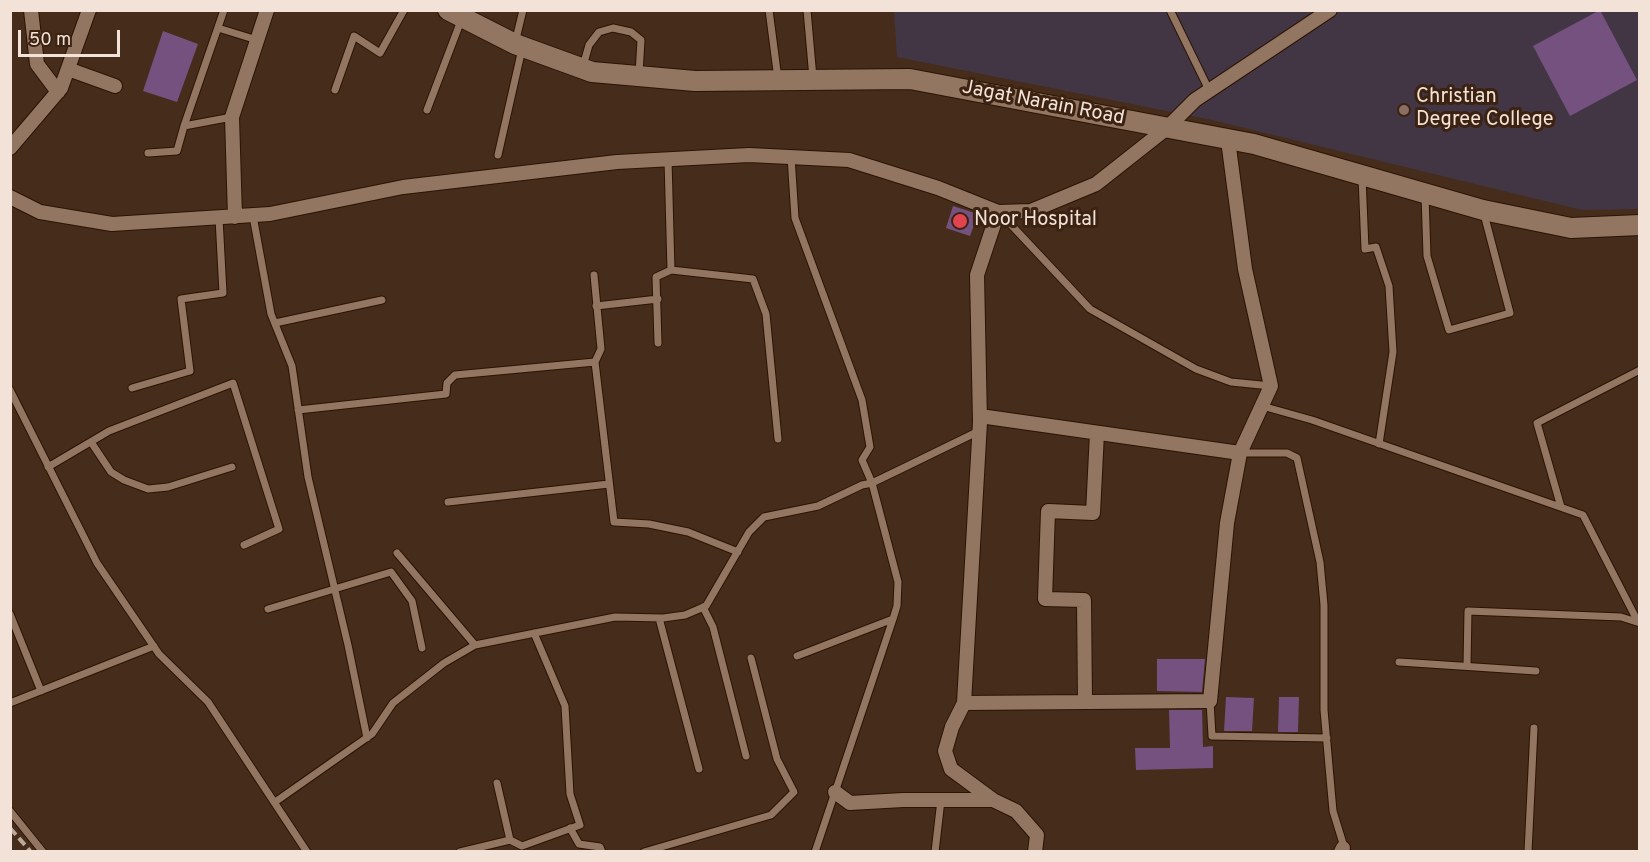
<!DOCTYPE html>
<html>
<head>
<meta charset="utf-8">
<style>
  body { margin:0 }
  #map { position:relative; width:1650px; height:862px; overflow:hidden; background:#462c1b; font-family:Overpass,sans-serif }
  canvas { display:block }
  .frame { position:absolute; inset:0; border:12px solid #f3e2d7; pointer-events:none }
  .scale { position:absolute; left:18px; top:30px; width:102px; height:27px; box-sizing:border-box; border:3px solid #f3e2d7; border-top:0; padding-left:8px; font-size:18px; line-height:21px; white-space:nowrap; color:#f3e2d7; -webkit-text-stroke:4px #3b2211; paint-order:stroke }
</style>
</head>
<body>
<div id="map">
<canvas width="1650" height="862"></canvas>
<div class="frame"></div>
<div class="scale">50 m</div>
</div>
<script>
const c = document.querySelector('canvas').getContext('2d');
c.lineJoin = 'round';
function fillPath(path, color) { c.fillStyle = color; c.fill(path, 'evenodd'); }
const toPath = rows => new Path2D(rows.map(r => 'M' + r).join(''));
function trace(path, color, width, dash) { c.strokeStyle = color; c.lineWidth = width; c.lineCap = dash ? 'butt' : 'round'; c.setLineDash(dash || []); c.stroke(path); }
function label(font, color, halo, rows, align = 'center') {
  c.font = font + ' Overpass,sans-serif'; c.lineWidth = 6; c.setLineDash([]); c.textBaseline = 'middle'; c.strokeStyle = halo; c.fillStyle = color; for (const [text, x, y, turn = 0] of rows) {
    c.save(); c.translate(x, y); c.rotate((+turn || 0) * Math.PI / 180); c.textAlign = isNaN(turn) ? turn : align; if (halo) c.strokeText(text, 0, 0); c.fillText(text, 0, 0); c.restore();
  }
}
fillPath(toPath([
  [894,11,1639,11,1639,209,1582,210,1212,120,897,57]
]), '#433644');
fillPath(toPath([
  [1600,10,1637,80,1570,116,1533,46],
  [163,31,198,44,177,102,143,91],
  [953,206,978,214,970,236,946,228],
  [1157,659,1205,659,1202,692,1157,691],
  [1226,697,1254,698,1252,731,1224,731],
  [1279,697,1299,697,1298,732,1278,732],
  [1169,710,1202,710,1203,747,1213,746,1213,768,1136,770,1135,748,1170,748]
]), '#74517f');
const lane = toPath([
  [769,10,778,79],
  [807,10,813,78],
  [1170,10,1209,90],
  [218,28,257,40],
  [515,43,523,10],
  [583,66,589,45,599,32,613,28,631,32,641,40,639,74],
  [335,90,354,36,380,53,404,10],
  [427,110,462,18],
  [184,126,224,10],
  [148,153,177,151,184,126,232,117],
  [498,155,522,49],
  [791,157,795,218,862,400,870,447,862,460,872,483,898,582,897,606,893,619,797,656],
  [1362,177,1365,249,1376,247,1389,286,1393,352,1379,444],
  [1425,195,1427,256,1449,330,1510,313,1484,214],
  [1000,213,1090,309,1196,369,1231,382,1271,386],
  [253,216,271,314,292,366,308,477,348,645,367,738],
  [671,270,753,279,766,314,778,439],
  [594,275,601,349,595,362,614,522,649,524,688,532,738,552],
  [596,306,658,299],
  [275,323,382,300],
  [658,343,656,277,671,270,668,160],
  [132,388,190,371,181,299,223,293,219,218],
  [10,390,97,563,159,654,208,702,307,852],
  [1262,406,1312,420,1583,515,1638,622],
  [298,410,446,394,447,383,455,375,595,362],
  [91,442,111,472,124,480,148,489,168,487,232,467],
  [1241,453,1287,453,1297,458,1320,562,1324,605,1324,710,1333,811,1345,850],
  [48,467,109,431,233,383,279,529,244,545],
  [448,502,609,484],
  [1561,507,1537,423,1640,370],
  [397,553,475,645],
  [703,607,713,627,746,756],
  [268,609,391,572,412,601,422,648],
  [10,614,41,691],
  [659,618,699,769],
  [1399,662,1536,671],
  [1467,666,1468,611,1621,617,1640,623],
  [1210,701,1212,736,1327,738],
  [10,703,154,646],
  [497,783,510,840],
  [275,802,372,734,393,703,444,663,475,645,615,617,663,618,685,615,706,606,749,532,764,517,818,506,862,485,872,483,899,470,979,431],
  [10,811,43,852],
  [570,828,579,844,600,847,602,852],
  [460,852,510,840,522,846,580,825,570,794,565,706,534,633],
  [644,852,771,815,794,792,777,759,751,658],
  [815,852,893,619],
  [935,852,941,800],
  [1528,852,1534,728]
]);
const street = toPath([
  [31,10,37,64,58,92],
  [68,69,115,86],
  [10,148,61,88,89,10],
  [10,197,40,212,112,224,270,214,403,187,617,162,749,155,849,160,938,188,998,212,1031,211,1096,184,1167,128,1195,100,1330,10],
  [998,212,977,275,980,422,964,703,952,727,945,751,951,769,993,800,1016,811,1037,835,1035,852],
  [235,217,232,117,267,10],
  [980,416,1240,453],
  [1085,702,1084,600,1045,599,1048,511,1093,513,1097,433],
  [964,703,1210,701,1227,523,1240,453,1271,386,1245,269,1228,140],
  [835,792,850,803,903,800,993,800],
  [1341,852,1343,848]
]);
const secondary = toPath([
  [448,10,515,44,592,72,695,81,910,79,1254,144,1483,210,1571,228,1640,225]
]);
trace(lane, '#2b1403', 9);
trace(street, '#2b1403', 16);
trace(secondary, '#2b1403', 22);
trace(lane, '#937662', 7);
trace(street, '#937662', 14);
trace(secondary, '#937662', 20);
trace(toPath([
  [10,828,31,852]
]), '#bda99c', 4, [9, 4.5]);
for (const [x, y, r, color] of [
  [1404,110,6,"#8d6e63"],
  [960,221,8,"#e0444e"]
]) { const dot = new Path2D(); dot.arc(x, y, r, 0, 2 * Math.PI); c.fillStyle = color; c.fill(dot); trace(dot, '#3b2211', 2); }
label('20px', '#f3e2d7', '#3b2211', [
  ["Christian",1416,98],
  ["Degree College",1416,121],
  ["Noor Hospital",974,221]
], 'left');
label('20px', '#f3e2d7', '#3b2211', [
  ["Jagat Narain Road",1043,104,11]
]);
</script>
</body>
</html>
